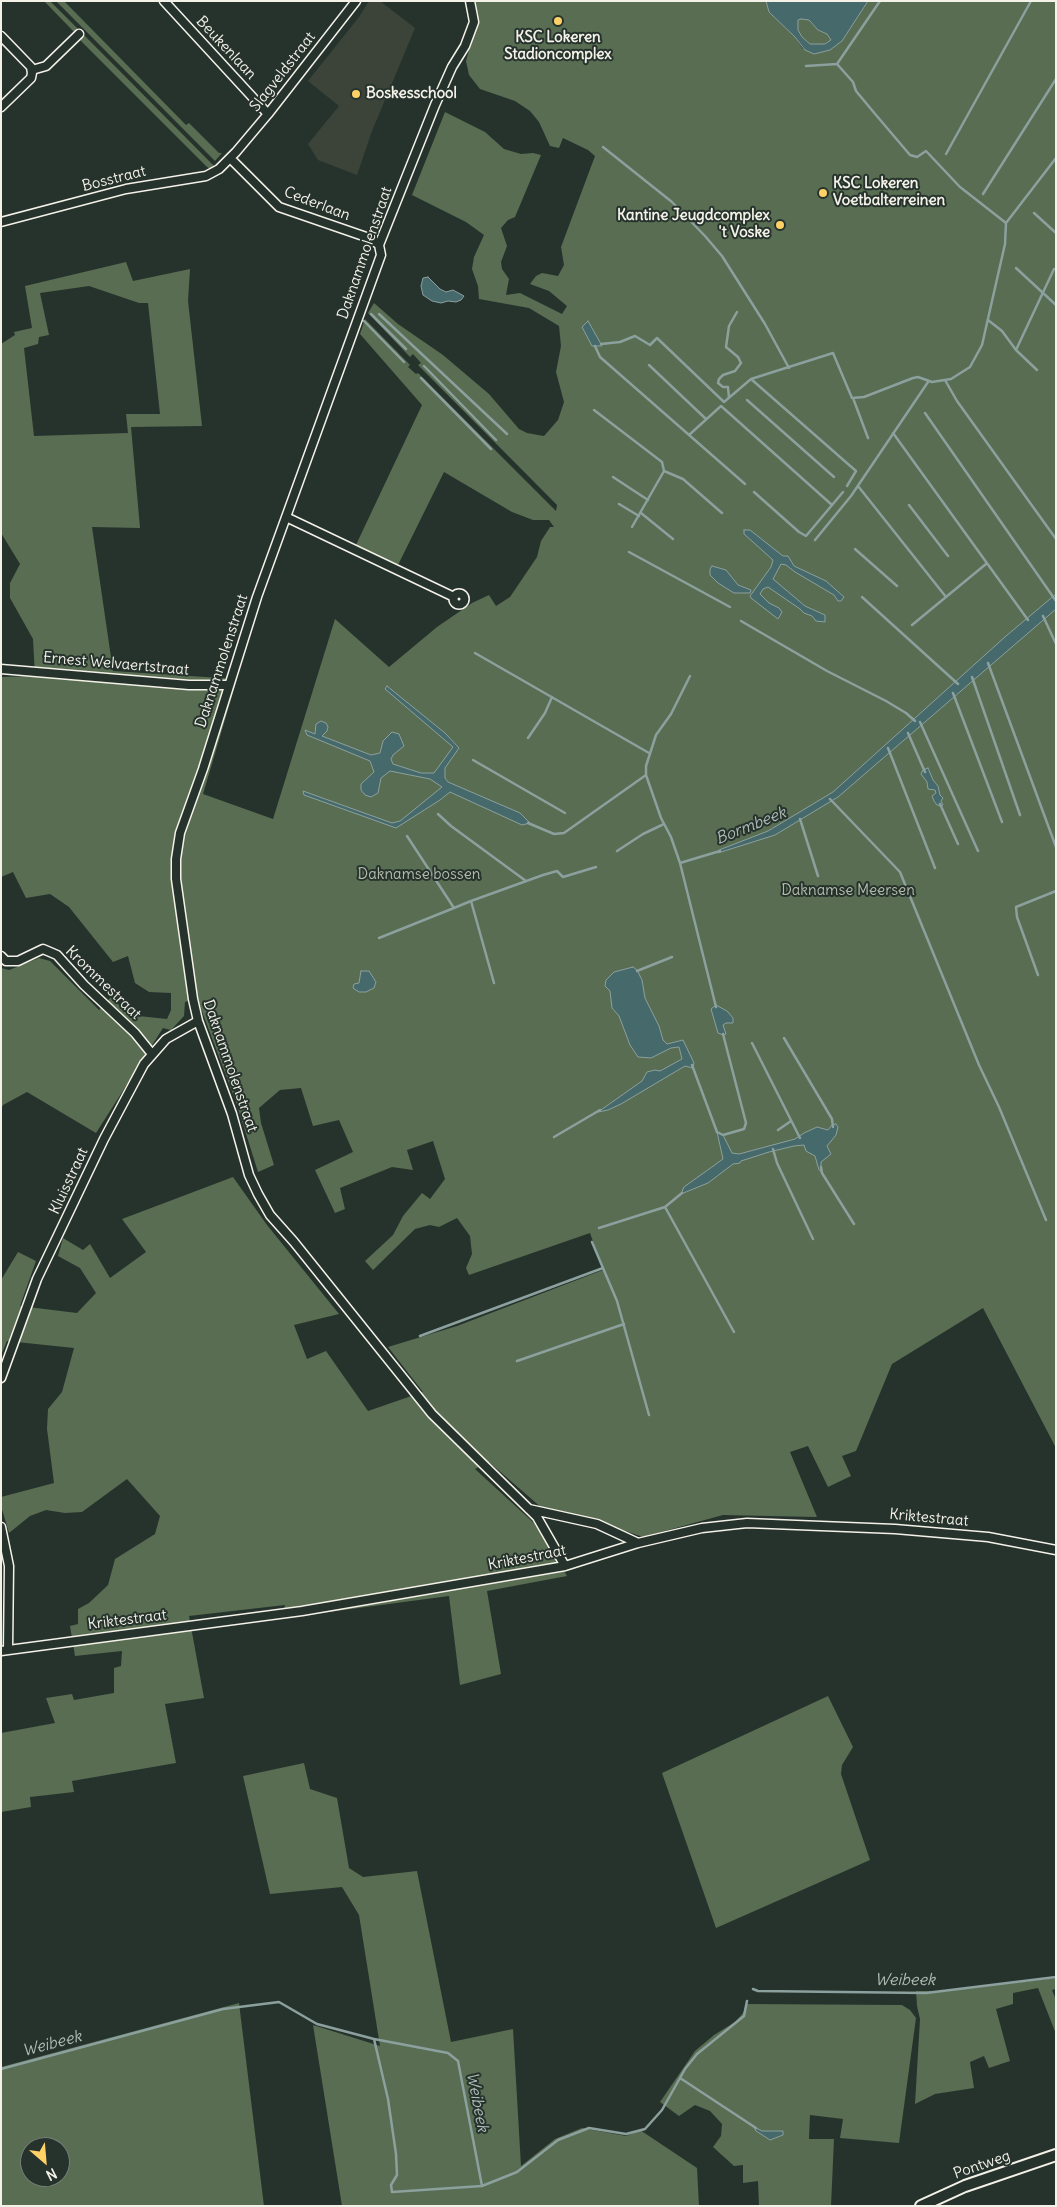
<!DOCTYPE html>
<html>
<head>
<meta charset="utf-8">
<style>
  body { margin:0 }
  #map { position:relative; width:1057px; height:2207px; overflow:hidden; background:#26332d; font-family:Delius,sans-serif }
  canvas { display:block }
  .frame { position:absolute; inset:0; border:2px solid #f4f1e8; pointer-events:none }
  .north { position:absolute; left:20px; top:2137px; width:50px; height:50px; box-sizing:border-box; background:#26332d; border:1px solid #787f78; border-radius:50%; rotate:153deg; font-size:14px; font-weight:700; line-height:20px; text-align:center; color:#f4f1e8 }
  .north::after { content:''; display:block; margin:auto; width:18px; height:22px; background:#ffd166; clip-path:polygon(50% 0,100% 100%,50% 72%,0 100%) }
</style>
</head>
<body>
<div id="map">
<canvas width="1057" height="2207"></canvas>
<div class="frame"></div>
<div class="north">N</div>
</div>
<script>
const c = document.querySelector('canvas').getContext('2d');
c.lineJoin = 'round';
function fillPath(path, color) { c.fillStyle = color; c.fill(path, 'evenodd'); }
const toPath = rows => new Path2D(rows.map(r => 'M' + r).join(''));
function trace(path, color, width, dash) { c.strokeStyle = color; c.lineWidth = width; c.lineCap = dash ? 'butt' : 'round'; c.setLineDash(dash || []); c.stroke(path); }
function label(font, color, halo, rows, align = 'center') {
  c.font = font + ' Delius,sans-serif'; c.lineWidth = 4; c.setLineDash([]); c.textBaseline = 'middle'; c.strokeStyle = halo; c.fillStyle = color; for (const [text, x, y, turn = 0] of rows) {
    c.save(); c.translate(x, y); c.rotate((+turn || 0) * Math.PI / 180); c.textAlign = isNaN(turn) ? turn : align; if (halo) c.strokeText(text, 0, 0); c.fillText(text, 0, 0); c.restore();
  }
}
fillPath(toPath([
  [369,1,380,1,415,28,372,131,357,175,318,160,308,144,339,106,308,81,359,17]
]), '#3c443a');
fillPath(toPath([
  [44,1,50,1,80,31,76,34],
  [56,1,64,1,186,125,189,123,219,153,222,153,215,161],
  [476,1,766,1,769,12,795,37,803,49,842,41,868,1,1056,1,1056,1448,983,1308,892,1364,856,1451,842,1456,851,1476,828,1487,808,1446,790,1452,817,1517,723,1515,643,1537,599,1522,543,1509,489,1462,475,1469,534,1523,567,1576,487,1591,501,1674,460,1685,449,1596,283,1618,285,1605,189,1616,204,1698,165,1704,176,1763,72,1781,74,1792,30,1797,31,1807,1,1812,1,1733,55,1723,46,1698,72,1694,74,1700,114,1693,114,1668,121,1666,122,1651,75,1656,70,1626,78,1624,78,1609,89,1603,108,1585,115,1559,155,1534,160,1516,127,1479,82,1512,65,1513,46,1510,30,1516,9,1533,1,1506,1,1497,54,1483,47,1429,48,1409,62,1392,74,1348,7,1341,1,1355,1,1280,18,1252,36,1261,20,1306,77,1313,96,1293,80,1268,58,1256,63,1238,83,1250,90,1244,110,1278,146,1252,122,1219,233,1177,267,1225,339,1314,294,1325,307,1359,326,1351,368,1411,423,1392,388,1347,457,1326,603,1270,590,1233,469,1275,466,1268,472,1254,470,1236,457,1218,439,1227,430,1225,415,1229,373,1270,365,1261,393,1235,403,1216,422,1193,430,1199,445,1179,433,1141,407,1150,413,1170,392,1167,340,1188,345,1209,335,1213,315,1170,353,1152,339,1120,313,1126,301,1088,280,1090,259,1108,261,1123,274,1165,258,1172,236,1102,197,998,185,1002,184,1016,171,1030,163,1028,96,1133,27,1092,3,1105,1,1109,1,968,9,970,39,958,50,961,99,1010,111,997,129,1015,167,1019,171,1010,171,993,149,992,135,983,128,956,113,962,69,907,50,894,26,898,13,872,1,877,1,677,35,676,33,639,10,598,10,583,20,564,1,533,1,344,15,335,14,332,32,328,25,286,126,262,133,281,190,269,188,301,202,426,131,427,140,528,92,527,113,671,237,679,203,794,273,819,335,619,389,667,437,627,472,603,489,595,496,606,510,597,537,557,541,541,550,527,554,527,549,520,533,520,512,512,444,472,398,565,355,547,422,405,360,334,365,319,410,365,408,367,416,374,418,373,556,511,557,505,418,365,421,363,413,354,410,357,368,313,374,303,398,324,443,355,489,394,519,429,527,433,544,436,558,420,564,402,556,372,561,346,559,326,529,308,479,299,478,286,472,269,474,257,484,235,466,222,412,195,445,112,485,132,504,149,521,154,533,153,541,155,515,217,508,220,501,228,507,246,501,262,502,269,509,279,506,295,520,293,562,314,567,306,549,291,530,284,536,276,542,273,558,276,564,265,561,247,595,156,588,150,563,138,559,148,550,146,539,122,530,111,515,101,480,89,469,75,466,61,477,20],
  [89,286,139,303,148,303,160,414,126,414,128,433,34,436,24,348,38,344,39,337,49,335,40,293],
  [801,19,809,20,818,30,827,34,831,40,825,44,810,44,802,37,798,30,798,20],
  [83,34,215,167,211,170,206,166,80,40],
  [828,1696,853,1747,842,1765,841,1774,870,1860,716,1928,662,1773],
  [304,1763,310,1789,337,1798,349,1868,363,1877,417,1871,451,2042,513,2029,521,2166,555,2139,582,2128,626,2136,640,2130,697,2168,699,2206,342,2206,313,2025,380,2046,359,1915,342,1887,270,1894,243,1776],
  [1056,1978,1056,1989,1052,1990,1056,2000,1056,2034,1038,1988,1013,1993,1013,2004,996,2009,1010,2061,989,2068,984,2056,970,2062,974,2088,935,2094,915,2104,920,2019,917,2006,916,1991,944,1991],
  [239,2003,264,2206,1,2206,1,2067],
  [30,2147,60,2147,60,2177,30,2177],
  [746,2004,902,2005,910,2010,916,2018,899,2143,840,2138,843,2119,810,2115,809,2139,834,2139,831,2206,759,2206,758,2181,743,2183,743,2165,734,2166,713,2147,721,2136,722,2124,710,2111,695,2105,679,2116,660,2102,695,2051,714,2035,735,2022,743,2013]
]), '#586d51');
const water = toPath([
  [766,1,868,1,842,41,830,50,814,54,805,50,795,37,769,12,766,1],
  [801,19,809,20,818,30,827,34,831,40,825,44,810,44,802,37,798,30,798,20,801,19],
  [428,277,440,289,446,292,453,290,464,296,461,300,456,302,448,301,441,303,432,301,423,295,421,286,423,278,428,277],
  [588,321,601,344,602,346,592,346,582,327,588,321],
  [744,530,750,530,783,556,788,556,794,566,826,581,844,597,841,601,838,601,834,595,795,572,786,565,781,564,773,579,805,606,825,615,825,622,816,621,812,616,804,613,800,609,768,587,763,589,760,594,769,603,779,608,782,612,778,619,751,598,750,596,771,567,773,560,744,534,744,530],
  [712,566,726,570,738,585,751,590,750,593,734,593,718,583,710,575,710,569,712,566],
  [1056,594,1056,609,838,797,775,835,718,853,719,850,768,831,833,792,1006,636,1056,594],
  [387,686,445,733,459,748,445,768,445,778,448,782,520,813,530,823,522,825,450,792,440,800,396,828,304,795,303,791,392,823,400,821,442,787,430,779,390,771,381,778,378,793,371,797,365,795,361,790,361,784,374,772,370,761,307,735,305,730,315,734,316,724,321,721,326,723,328,727,327,731,322,736,371,755,380,753,383,741,392,732,399,734,404,746,393,755,391,759,393,764,421,773,434,773,453,747,385,689,387,686],
  [928,768,933,780,938,786,940,795,943,798,941,801,943,805,941,806,937,805,934,801,932,796,936,793,935,790,928,789,927,782,921,774,923,770,928,768],
  [633,967,637,970,642,980,645,998,659,1026,663,1040,667,1044,683,1040,694,1063,693,1068,685,1066,621,1104,608,1110,598,1112,642,1081,647,1072,655,1070,660,1071,682,1059,679,1047,671,1048,651,1058,638,1057,630,1045,619,1016,612,1008,610,991,605,986,606,980,614,972,633,967],
  [361,971,369,971,376,982,374,988,366,992,359,992,353,988,354,984,359,983,361,971],
  [716,1005,727,1011,733,1018,733,1023,726,1023,723,1025,726,1034,723,1035,718,1033,711,1009,716,1005],
  [836,1124,838,1127,836,1135,827,1146,831,1154,821,1162,821,1171,819,1170,815,1156,806,1151,804,1145,794,1146,769,1152,741,1161,740,1163,733,1164,708,1183,681,1194,684,1187,723,1159,717,1132,723,1135,732,1153,739,1154,795,1139,804,1133,817,1127,828,1130,832,1125,836,1124],
  [754,2127,762,2131,783,2131,783,2135,770,2140,756,2131,754,2127]
]);
fillPath(water, '#466a6c');
trace(water, '#8ca09e', 1);
trace(toPath([
  [837,64,880,1],
  [603,147,672,202,705,236,722,256,765,324,789,368],
  [946,154,1031,1],
  [983,194,1056,79],
  [1034,213,1056,233],
  [1006,223,1056,158],
  [1016,268,1056,305],
  [371,314,406,349],
  [379,314,507,434],
  [988,320,1002,331,1016,350,1037,370],
  [364,321,404,362],
  [601,344,620,342,635,336,650,345,657,338,724,402,751,379,833,353,852,398,864,397,913,378,918,377,932,382,951,379,970,367,982,345,1005,244,1006,223,960,187,926,151,917,157,910,155,876,115,856,91,853,82,837,64,806,66],
  [595,346,600,357,745,484],
  [1016,350,1054,269],
  [649,365,706,419],
  [424,366,496,440],
  [421,378,491,449],
  [751,379,856,471,847,486],
  [945,380,957,401,1056,539],
  [729,398,728,387,723,387,718,383,719,379,723,375,735,371,741,363,738,357,726,347,729,326,737,312],
  [853,398,868,438],
  [747,400,834,477],
  [594,410,662,462,664,471,632,527],
  [925,413,1056,601],
  [893,433,1028,620],
  [689,435,721,406,832,505],
  [664,471,683,479,722,513],
  [613,477,648,500],
  [858,486,946,597],
  [754,492,799,532,806,536,843,492],
  [619,504,639,516],
  [909,505,948,556],
  [641,513,673,539],
  [815,540,851,496,928,382],
  [855,549,897,586],
  [629,552,730,607],
  [862,597,958,684],
  [1043,616,1056,644],
  [741,621,827,671,886,701,906,713,915,721],
  [912,625,986,564],
  [475,653,649,753],
  [988,663,1056,847],
  [972,677,1020,815],
  [953,693,1002,822],
  [920,722,978,851],
  [908,733,925,772],
  [528,738,545,713,552,697],
  [888,748,935,868],
  [473,760,565,813],
  [830,799,900,872,979,1065,999,1107,1046,1220],
  [940,804,958,844],
  [438,814,451,826,526,881],
  [800,819,818,876],
  [528,823,554,834,564,833,646,775],
  [617,851,643,834,664,824],
  [680,863,671,837,661,818,646,775,646,766,656,735,671,714,690,676],
  [471,901,543,875,557,871,563,877,596,867],
  [454,908,471,901,494,983],
  [379,938,454,908,407,836],
  [637,971,672,957],
  [1038,975,1017,917,1016,907,1056,891],
  [716,1007,680,863,720,851],
  [784,1038,832,1119,833,1127],
  [752,1043,800,1138],
  [692,1065,717,1132],
  [778,1130,791,1121],
  [717,1132,723,1135,744,1129,746,1123,723,1034],
  [554,1137,600,1110],
  [773,1149,777,1163,813,1239],
  [821,1167,822,1173,854,1224],
  [665,1207,734,1332],
  [599,1228,665,1207,682,1193],
  [592,1242,617,1301,649,1415],
  [420,1336,603,1268],
  [517,1361,624,1324],
  [753,1989,758,1991,926,1993,1056,1977],
  [374,2039,388,2099,396,2154,397,2175,391,2185,392,2192,482,2186],
  [1,2069,223,2009,279,2002,317,2024,374,2039,448,2053,458,2061,482,2186,517,2172,558,2140,589,2128,626,2134,645,2129,662,2110,685,2069,697,2054,744,2016,747,2001],
  [680,2078,756,2128]
]), '#8ca09e', 2.5);
const minor = toPath([
  [164,1,268,114],
  [470,1,474,22,465,46,452,67,435,105,379,245,381,255,257,597,203,769,180,833,176,859,176,879,193,999,198,1021,232,1114,249,1175,258,1194,270,1215,294,1242,432,1414,537,1517,565,1566],
  [1,36,31,67,32,73,31,78,1,107],
  [32,70,46,66,79,34],
  [230,158,279,207,372,239,379,245],
  [1,222,126,189,206,176,219,169,236,152,268,114,356,1],
  [286,517,454,597],
  '453.5 599a5.5 5.5 0 1 1 11 0a5.5 5.5 0 1 1-11 0Z',
  [1,669,189,685,229,685],
  [1,956,6,961,18,961,43,949,57,955,84,985,135,1033,152,1054],
  [1,1378,37,1279,104,1139,144,1064,166,1039,198,1021],
  [529,1509,597,1524,638,1543],
  [1,1527,9,1566,8,1649],
  [1,1651,302,1611,565,1566,638,1543,702,1528,747,1523,895,1529,988,1537,1056,1550]
]);
const tertiary = toPath([
  [921,2206,965,2186,1056,2155]
]);
trace(minor, '#f4f1e8', 11);
trace(tertiary, '#f4f1e8', 14);
trace(minor, '#26332d', 8);
trace(tertiary, '#26332d', 10);
for (const [x, y, r, color] of [
  [558,21,5,"#ffd166"],
  [356,94,5,"#ffd166"],
  [823,193,5,"#ffd166"],
  [780,225,5,"#ffd166"]
]) { const dot = new Path2D(); dot.arc(x, y, r, 0, 2 * Math.PI); c.fillStyle = color; c.fill(dot); trace(dot, '#26332d', 2); }
label('bold 15px', '#f4f1e8', '#26332d', [
  ["KSC Lokeren",558,38,"center"],
  ["Stadioncomplex",558,55,"center"],
  ["Boskesschool",366,94],
  ["KSC Lokeren",833,184],
  ["Voetbalterreinen",833,201],
  ["Kantine Jeugdcomplex",770,216,"right"],
  ["'t Voske",770,233,"right"]
], 'left');
label('15px', '#f4f1e8', '#26332d', [
  ["Beukenlaan",226,48,47],
  ["Slagveldstraat",283,72,-52],
  ["Bosstraat",114,179,-14],
  ["Cederlaan",317,204,21],
  ["Daknammolenstraat",365,253,-71],
  ["Daknammolenstraat",222,661,-72],
  ["Ernest Welvaertstraat",116,664,5],
  ["Krommestraat",103,983,44],
  ["Daknammolenstraat",230,1066,71],
  ["Kluisstraat",69,1181,-65],
  ["Kriktestraat",929,1518,5],
  ["Kriktestraat",527,1558,-11],
  ["Kriktestraat",127,1620,-7],
  ["Pontweg",982,2165,-19]
]);
label('15px', '#b6bcac', '#26332d', [
  ["Daknamse bossen",419,875],
  ["Daknamse Meersen",848,891]
]);
label('italic 16px', '#aebbb6', '#26332d', [
  ["Bormbeek",751,826,-22],
  ["Weibeek",905,1980],
  ["Weibeek",52,2044,-15],
  ["Weibeek",477,2102,79]
]);
</script>
</body>
</html>
